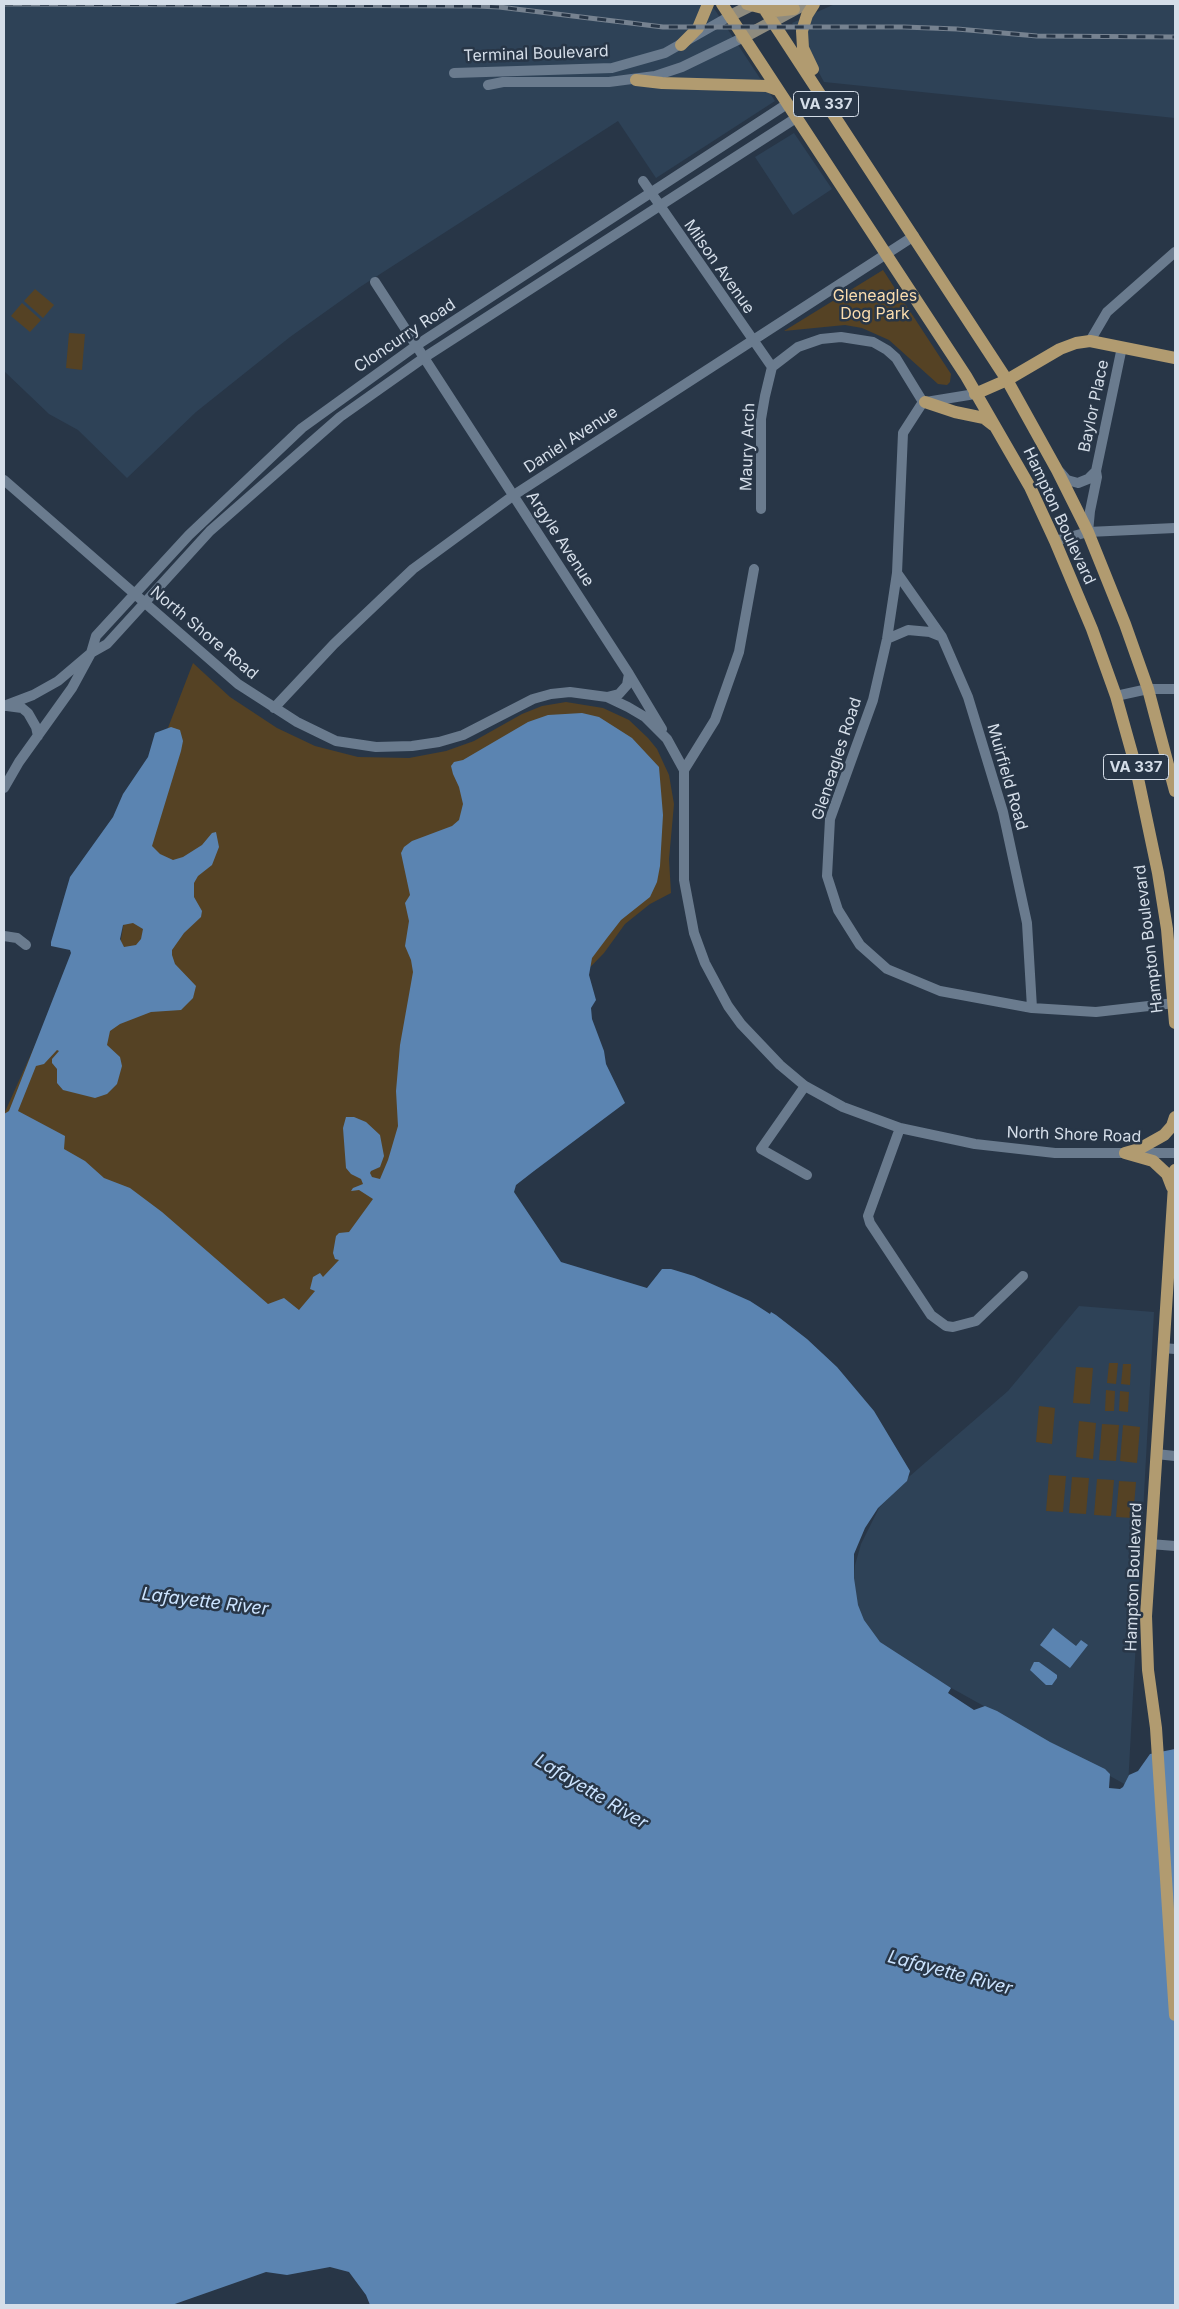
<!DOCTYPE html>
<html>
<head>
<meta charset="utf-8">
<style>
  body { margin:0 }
  #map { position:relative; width:1179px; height:2309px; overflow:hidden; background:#283647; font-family:Inter,sans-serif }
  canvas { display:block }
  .frame { position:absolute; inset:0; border:5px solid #d5dee9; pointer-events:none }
</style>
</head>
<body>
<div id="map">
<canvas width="1179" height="2309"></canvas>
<div class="frame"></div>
</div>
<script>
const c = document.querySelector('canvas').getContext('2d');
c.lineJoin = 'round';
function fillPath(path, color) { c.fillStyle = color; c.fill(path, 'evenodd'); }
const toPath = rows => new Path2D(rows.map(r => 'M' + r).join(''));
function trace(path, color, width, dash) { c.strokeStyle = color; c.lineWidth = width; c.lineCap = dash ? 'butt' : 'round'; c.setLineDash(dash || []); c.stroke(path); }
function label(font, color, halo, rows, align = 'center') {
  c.font = font + ' Inter,sans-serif'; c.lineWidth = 5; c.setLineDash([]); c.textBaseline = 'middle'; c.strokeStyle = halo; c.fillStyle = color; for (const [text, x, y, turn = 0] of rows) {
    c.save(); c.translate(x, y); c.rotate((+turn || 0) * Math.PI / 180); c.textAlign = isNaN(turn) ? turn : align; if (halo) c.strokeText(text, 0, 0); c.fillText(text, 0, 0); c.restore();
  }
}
fillPath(toPath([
  [4,4,711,4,775,101,656,178,618,121,360,287,290,337,196,412,127,478,78,430,49,414,4,371],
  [835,4,1175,4,1175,118,824,82,792,23],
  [794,133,832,189,793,215,755,157],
  [1079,1306,1154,1312,1128,1786,863,1639,853,1587,855,1565,861,1544,879,1508,903,1482,1008,1391]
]), '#2e4257');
fillPath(toPath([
  [883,270,951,374,950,382,947,385,938,384,889,340,862,328,845,325,784,331],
  [35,289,54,305,43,318,24,301],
  [22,303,41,320,30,332,11,316],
  [69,333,85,334,82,370,66,368],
  [193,663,230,697,277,728,315,746,358,757,409,758,446,751,474,741,522,714,542,706,566,702,603,708,629,720,648,738,657,749,669,775,674,804,669,859,671,893,650,904,625,924,604,953,395,1166,258,1556,4,1114,54,1003,118,956,149,777],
  [1109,1363,1118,1363,1116,1384,1107,1383],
  [1123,1364,1131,1364,1130,1385,1121,1384],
  [1076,1367,1093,1368,1090,1404,1073,1403],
  [1106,1390,1115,1391,1114,1411,1105,1411],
  [1120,1391,1129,1392,1128,1412,1119,1411],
  [1039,1406,1055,1408,1052,1444,1036,1442],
  [1079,1421,1096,1423,1093,1459,1076,1457],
  [1102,1424,1119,1425,1116,1461,1099,1460],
  [1123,1425,1140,1427,1137,1463,1120,1461],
  [1049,1475,1066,1476,1063,1512,1046,1511],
  [1072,1477,1089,1478,1086,1514,1069,1513],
  [1097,1479,1114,1480,1111,1516,1094,1515],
  [1119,1481,1136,1482,1133,1518,1116,1517]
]), '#554224');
fillPath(toPath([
  [582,713,599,717,632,738,659,767,663,815,660,866,657,882,650,897,621,920,607,938,592,958,589,975,596,1000,591,1008,592,1019,604,1051,606,1064,625,1103,534,1171,516,1185,514,1192,561,1262,647,1288,662,1269,671,1269,694,1276,750,1301,770,1314,771,1312,776,1315,807,1339,837,1367,874,1411,910,1471,907,1481,878,1508,865,1528,854,1554,854,1578,858,1605,864,1620,880,1642,951,1688,948,1693,974,1710,985,1706,997,1711,1050,1742,1105,1769,1110,1774,1109,1788,1120,1789,1123,1787,1129,1775,1138,1771,1150,1754,1175,1749,1175,2305,370,2305,366,2295,349,2272,330,2267,287,2275,266,2272,172,2305,4,2305,4,1114,9,1111,71,953,70,950,51,946,51,942,70,877,113,817,123,794,148,757,155,733,171,727,180,730,183,741,181,751,152,846,160,854,173,860,183,857,202,845,212,833,216,832,219,847,212,865,198,876,194,883,194,897,202,911,201,917,184,933,172,950,172,955,175,964,196,986,193,998,181,1010,151,1012,120,1024,110,1031,107,1045,120,1057,122,1066,117,1084,107,1094,95,1098,63,1090,57,1083,57,1069,52,1063,52,1059,59,1051,57,1050,44,1064,36,1066,18,1111,65,1136,64,1149,85,1161,104,1178,130,1188,162,1212,268,1304,284,1298,299,1310,315,1291,310,1289,313,1277,320,1273,323,1277,339,1260,335,1259,333,1253,336,1236,339,1233,349,1232,373,1199,359,1190,351,1191,353,1188,363,1184,361,1179,351,1174,346,1168,343,1128,346,1117,354,1117,366,1122,380,1135,384,1156,380,1167,371,1171,370,1173,372,1177,380,1179,388,1160,398,1126,396,1091,400,1045,413,972,411,960,405,946,409,921,405,903,410,895,401,853,404,847,412,841,452,826,459,820,463,804,459,787,453,774,451,766,454,762,463,760,528,722,548,715],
  [133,923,143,929,141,939,136,945,124,947,120,939,123,925],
  [1053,1628,1076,1646,1081,1640,1088,1645,1070,1668,1040,1645],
  [1034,1662,1039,1662,1057,1675,1057,1678,1052,1685,1046,1685,1030,1670]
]), '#5b84b1');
trace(toPath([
  [454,73,612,68,665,53,730,16],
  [488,85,503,82,609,82,655,76,682,67,742,38],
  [643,181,772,367],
  [375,282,629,674,662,729],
  [1090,341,1107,312,1175,252],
  [923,402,903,433,897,573,887,639,873,700,830,819,827,876,838,910,860,945,887,969,940,991,1032,1008,1096,1012,1175,1003],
  [926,402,975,394],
  [1060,472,1067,480,1078,483,1088,479,1096,471],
  [4,480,238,684,297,722,336,741,376,747,412,746,439,742,463,735,533,699,551,694,570,692,607,697,628,707,645,717,667,739,684,770,684,880,694,933,705,963,728,1006,741,1024,780,1065,805,1086,843,1107,900,1128,975,1144,1055,1153,1175,1153],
  [761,509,761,419,765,396,772,367,798,347,821,339,841,337,873,342,887,350,896,358,923,402],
  [1088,532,1090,511,1097,477,1096,471,1122,347],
  [1055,541,1088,532,1175,528],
  [897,573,942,637,968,697,1003,812,1027,923,1032,1008],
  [887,639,908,630,930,632,940,636],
  [1116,696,1148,689,1175,689],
  [607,697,619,694,627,685,629,674],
  [4,706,33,695,58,681,91,653,107,644,210,531,340,417,425,357,796,118],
  [7,706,22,708,28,713,36,727,38,736],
  [274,708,334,644,413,569,514,495,914,236],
  [684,770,715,720,739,652,754,569],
  [4,788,19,762,72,688,91,653,96,636,189,535,302,428,417,345,787,104],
  [4,936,17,938,26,945],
  [805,1086,761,1149,807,1175],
  [900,1128,868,1216,870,1223,931,1315,946,1326,953,1327,976,1321,1023,1276],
  [1163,1348,1175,1349],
  [1156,1454,1175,1456],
  [1150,1544,1175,1546]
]), '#6a7b8e', 10);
trace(toPath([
  [730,16,754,4],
  [742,38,805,4]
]), '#8e8b7f', 12);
trace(toPath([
  [722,4,966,376,1030,487,1055,541,1092,629,1116,696,1135,764,1158,873,1167,929,1175,1023],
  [747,4,774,11,794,9],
  [761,4,1007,380,1057,470,1088,532,1125,624,1148,689,1175,791],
  [681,45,698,28,708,4],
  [813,69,803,48,802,31,807,15,814,4],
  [636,80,662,83,767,86,778,90],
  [975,394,1007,380,1060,349,1076,343,1090,341,1175,358],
  [925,402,955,412,984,418,993,425],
  [1125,1153,1153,1161,1167,1174,1172,1187],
  [1125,1153,1139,1149,1164,1135,1172,1126,1175,1117],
  [1175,1170,1146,1616,1148,1670,1156,1728,1175,2015]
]), '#b19b70', 12);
const rail = toPath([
  [4,4,476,6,499,7,663,27,904,27,957,29,1037,36,1175,37]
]);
trace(rail, '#768290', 5);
trace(rail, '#283647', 3, [9]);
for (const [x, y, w] of [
  [826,104,65],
  [1136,767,65]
]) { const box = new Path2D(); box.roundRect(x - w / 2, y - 12.5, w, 25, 4); c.fillStyle = '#283647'; c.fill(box); trace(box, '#d5dee9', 1); }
label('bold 15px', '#d5dee9', null, [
  ["VA 337",826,104],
  ["VA 337",1136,767]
]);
label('16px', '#d5dee9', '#283647', [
  ["Terminal Boulevard",536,54,-2],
  ["Milson Avenue",719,267,55],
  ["Cloncurry Road",405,336,-34],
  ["Baylor Place",1094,406,-78],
  ["Daniel Avenue",571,440,-33],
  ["Maury Arch",748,447,-88],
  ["Hampton Boulevard",1059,516,65],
  ["Argyle Avenue",560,539,57],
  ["North Shore Road",204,633,40],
  ["Gleneagles Road",837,759,-72],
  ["Muirfield Road",1007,777,74],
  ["Hampton Boulevard",1149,939,-97],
  ["North Shore Road",1074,1135,2],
  ["Hampton Boulevard",1134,1577,-88]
]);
label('16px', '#fadcae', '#283647', [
  ["Gleneagles",875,296],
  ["Dog Park",875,314]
]);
label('italic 18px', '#cce4ff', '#283647', [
  ["Lafayette River",205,1602,7],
  ["Lafayette River",591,1792,31],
  ["Lafayette River",950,1973,15]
]);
</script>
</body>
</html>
